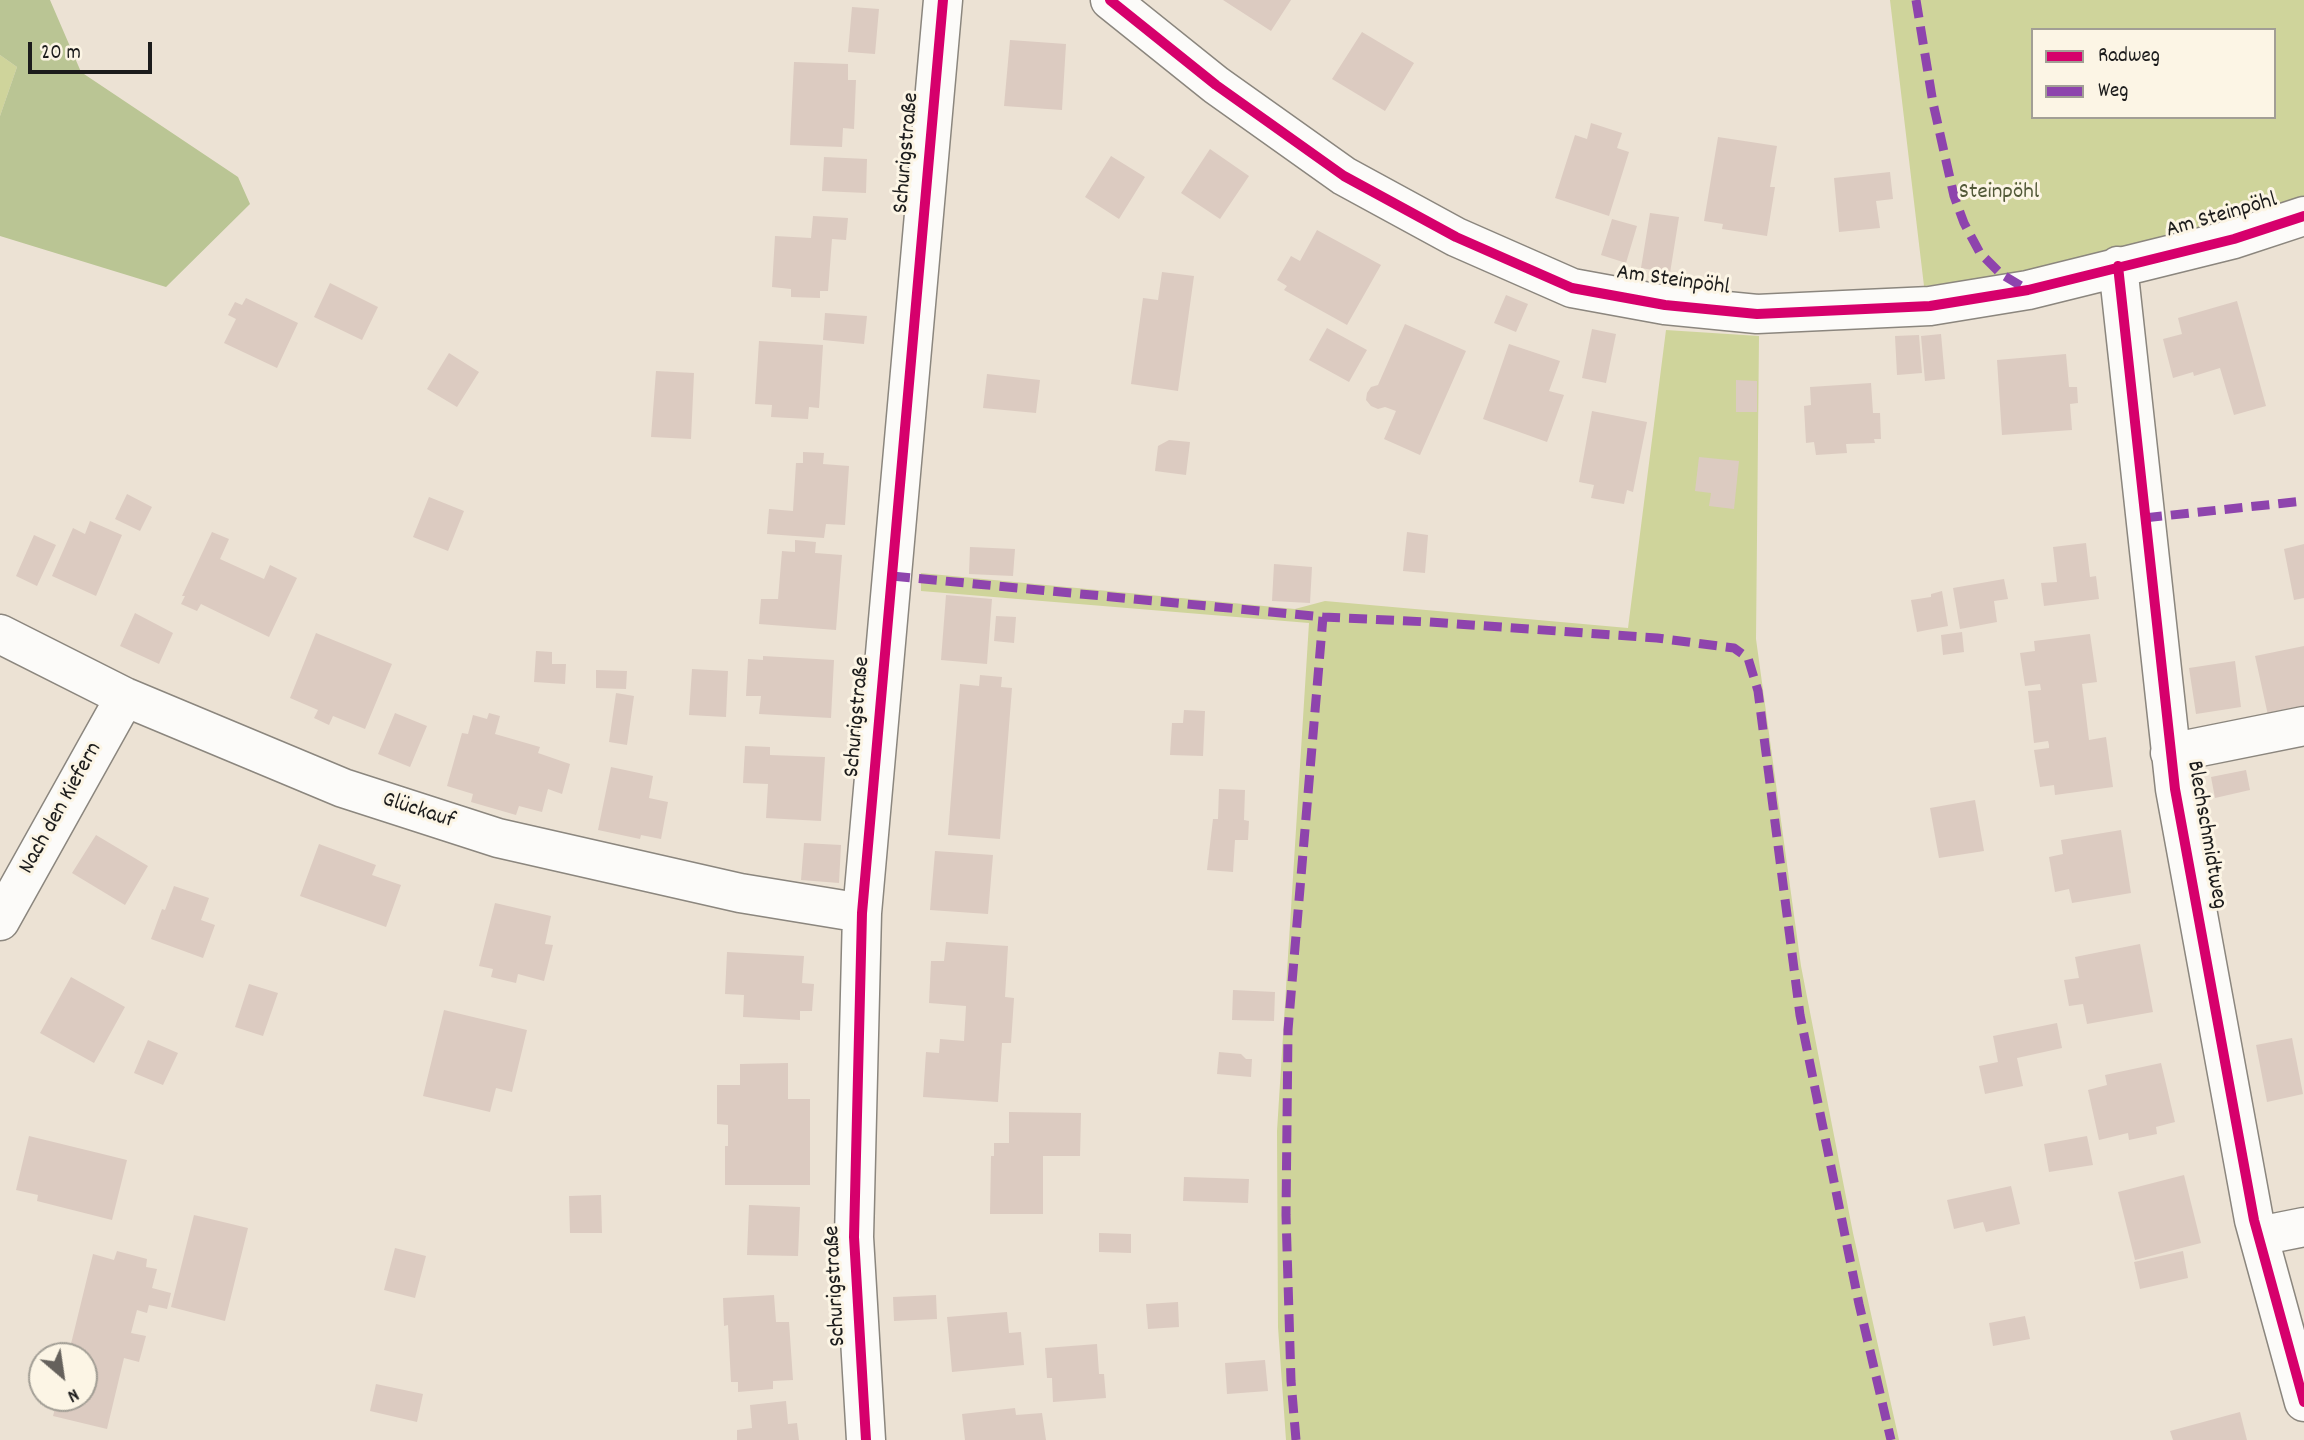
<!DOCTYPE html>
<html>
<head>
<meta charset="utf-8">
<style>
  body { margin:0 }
  #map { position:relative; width:2304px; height:1440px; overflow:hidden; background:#ece2d4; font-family:Dekko,sans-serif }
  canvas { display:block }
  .legend { position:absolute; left:2031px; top:28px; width:245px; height:91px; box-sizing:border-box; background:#fcf5e5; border:2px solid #a29e95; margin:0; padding:9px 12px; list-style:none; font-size:21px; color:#1c1c1c }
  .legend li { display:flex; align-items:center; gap:14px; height:35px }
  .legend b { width:35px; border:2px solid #a29e95 }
  .north { position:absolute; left:28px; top:1342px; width:70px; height:70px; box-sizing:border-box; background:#fcf5e5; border:2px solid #a29e95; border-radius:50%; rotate:151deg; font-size:19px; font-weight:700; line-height:28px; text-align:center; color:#1c1c1c }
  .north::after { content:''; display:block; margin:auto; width:24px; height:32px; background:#65615c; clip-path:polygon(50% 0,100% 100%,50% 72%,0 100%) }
  .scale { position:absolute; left:28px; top:42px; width:124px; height:32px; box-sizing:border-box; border:4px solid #1c1c1c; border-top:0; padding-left:9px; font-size:21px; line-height:24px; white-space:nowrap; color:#1c1c1c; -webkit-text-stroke:5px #fcf5e5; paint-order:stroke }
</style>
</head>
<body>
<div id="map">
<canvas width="2304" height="1440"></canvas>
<ul class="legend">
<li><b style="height:9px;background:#d6006c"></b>Radweg</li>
<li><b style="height:9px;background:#8e44ad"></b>Weg</li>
</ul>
<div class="north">N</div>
<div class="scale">20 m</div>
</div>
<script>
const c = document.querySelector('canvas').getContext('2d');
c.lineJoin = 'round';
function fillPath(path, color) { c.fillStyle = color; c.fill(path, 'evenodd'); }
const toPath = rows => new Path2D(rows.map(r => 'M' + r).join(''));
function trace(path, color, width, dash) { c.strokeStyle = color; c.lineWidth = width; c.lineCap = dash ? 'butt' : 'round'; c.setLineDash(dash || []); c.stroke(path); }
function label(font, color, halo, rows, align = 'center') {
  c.font = font + ' Dekko,sans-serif'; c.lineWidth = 6; c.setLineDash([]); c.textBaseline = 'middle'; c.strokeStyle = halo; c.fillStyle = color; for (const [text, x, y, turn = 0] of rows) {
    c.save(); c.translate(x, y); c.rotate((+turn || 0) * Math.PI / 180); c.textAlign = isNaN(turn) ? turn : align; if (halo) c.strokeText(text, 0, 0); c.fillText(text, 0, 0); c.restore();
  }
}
fillPath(toPath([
  [1890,0,2304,0,2304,203,2078,270,1924,286],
  [2033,30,2274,30,2274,117,2033,117],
  [0,55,17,67,0,116],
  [1666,330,1759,336,1756,639,1801,966,1853,1233,1899,1440,1286,1440,1278,1327,1277,1131,1309,623,921,591,921,573,1295,609,1325,601,1628,628]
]), '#cfd49b');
fillPath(toPath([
  [0,0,50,0,81,72,238,177,250,204,166,287,0,236,0,116,17,67,0,55]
]), '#bac594');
fillPath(toPath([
  [1223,0,1291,0,1271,31],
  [852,7,879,9,875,54,848,52],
  [1362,32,1414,63,1385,111,1332,79],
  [1010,40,1066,44,1062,110,1004,106],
  [794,62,848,64,848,80,856,80,854,129,843,128,842,147,790,145],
  [1591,123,1622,133,1617,148,1629,152,1609,216,1555,198,1575,135,1587,139],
  [1718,137,1777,146,1770,187,1775,187,1767,236,1722,229,1723,224,1704,221],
  [1210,149,1249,176,1220,219,1181,193],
  [1111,156,1145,177,1119,219,1085,197],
  [824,157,867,159,866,193,822,191],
  [1890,172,1893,199,1876,201,1880,228,1839,232,1834,178],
  [1650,213,1679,217,1670,273,1641,268],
  [813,216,848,218,846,240,832,239,828,291,820,291,820,298,791,297,791,289,772,287,775,236,811,238],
  [1612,219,1637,226,1626,263,1601,255],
  [1317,230,1381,265,1347,325,1284,290,1287,286,1277,280,1291,256,1300,261],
  [1162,272,1194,276,1178,391,1131,384,1143,298,1158,300],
  [330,283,378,307,362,340,314,317],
  [1506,295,1528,304,1516,332,1494,323],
  [246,298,298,323,277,368,224,343,236,319,228,315,235,302,242,305],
  [2237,301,2266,406,2234,415,2220,368,2194,376,2193,372,2173,378,2163,339,2182,334,2178,318],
  [825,313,867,316,864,344,823,340],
  [1405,324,1466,351,1420,455,1384,439,1396,411,1385,407,1378,409,1371,406,1366,400,1367,393,1371,387,1378,385],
  [1327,328,1367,350,1349,382,1309,360],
  [1592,329,1616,334,1606,383,1582,378],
  [1941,334,1945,379,1925,381,1921,336],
  [1919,335,1922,373,1897,375,1895,336],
  [759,341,823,345,819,408,809,407,808,419,771,417,772,405,755,404],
  [1509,344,1560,361,1549,391,1564,395,1547,442,1483,419],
  [449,353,479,372,457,407,427,389],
  [2066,354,2069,387,2077,387,2078,403,2070,404,2072,430,2002,435,1997,360],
  [656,371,694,373,691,439,651,437],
  [987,374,1040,380,1036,413,983,408],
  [1736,380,1757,381,1757,412,1736,412],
  [1871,383,1873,413,1880,413,1881,439,1874,439,1875,443,1846,444,1847,453,1816,455,1814,442,1806,443,1804,406,1811,405,1810,387],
  [1592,411,1647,422,1633,492,1627,490,1624,504,1591,498,1594,485,1579,482],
  [1169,440,1190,442,1186,475,1155,471,1158,446],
  [803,452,824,453,823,464,849,466,845,525,826,524,824,538,767,534,769,509,793,511,796,463,803,463],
  [1699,457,1739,461,1734,509,1709,506,1711,493,1695,491],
  [127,494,152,507,140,531,115,519],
  [429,497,464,511,448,551,413,537],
  [90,521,122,535,96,596,52,576,73,528,85,534],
  [212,532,229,539,220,559,264,579,270,565,297,578,269,637,201,604,197,611,181,604,185,596,182,596],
  [1407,532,1428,535,1425,573,1403,571],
  [34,535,56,545,37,586,16,576],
  [795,540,816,542,815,553,842,555,836,630,759,624,761,599,778,599,782,551,795,552],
  [2086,543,2090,577,2096,576,2099,599,2044,606,2041,583,2057,582,2053,547],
  [2304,544,2304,598,2294,600,2284,549],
  [970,547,1015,549,1013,576,969,574],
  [1274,564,1312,567,1310,603,1272,601],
  [2004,579,2008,599,1994,601,1997,622,1960,629,1953,588],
  [1942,591,1948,626,1917,632,1911,600,1931,597,1931,594],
  [946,595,992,599,987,664,941,660],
  [135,613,173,633,159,664,120,646],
  [996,616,1016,617,1014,643,994,641],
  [1962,632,1964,652,1943,655,1941,635],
  [316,633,392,664,365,729,333,716,329,725,314,718,318,710,290,698],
  [2090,634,2097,682,2082,684,2089,740,2106,737,2113,787,2055,795,2054,785,2040,787,2034,750,2049,748,2049,745,2048,741,2034,743,2028,691,2041,690,2040,684,2025,686,2020,653,2035,651,2034,641],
  [2304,646,2304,713,2269,720,2255,656],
  [536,651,552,652,552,664,566,664,565,684,534,682],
  [763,656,834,660,831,718,759,714,761,696,746,696,748,659,763,660],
  [2235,661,2241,707,2196,714,2189,668],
  [692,669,728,671,726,717,689,715],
  [596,670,627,671,626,689,596,688],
  [980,675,1002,677,1001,687,1012,688,1000,839,948,835,960,684,979,686],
  [616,693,634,696,627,745,609,742],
  [1184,710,1205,711,1203,756,1170,755,1172,723,1183,723],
  [395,713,427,726,410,767,378,754],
  [489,713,500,716,495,734,540,747,538,753,570,764,562,794,548,789,542,812,519,806,516,815,471,802,473,794,447,786,462,733,468,734,473,715,487,719],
  [745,746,770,747,770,755,825,757,821,821,766,818,768,784,743,783],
  [611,767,653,776,649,798,668,802,661,839,641,835,640,839,598,830],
  [2246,770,2250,790,2215,798,2211,777],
  [1219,789,1245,790,1244,820,1249,821,1248,840,1235,840,1233,872,1207,870,1213,819,1218,819],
  [1975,800,1984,851,1939,858,1930,808],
  [2121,830,2131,893,2072,903,2069,889,2055,892,2049,857,2063,854,2061,840],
  [96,835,148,866,125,905,72,873],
  [804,843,841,845,839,883,801,880],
  [319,844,376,865,372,875,401,885,386,927,300,896],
  [935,851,993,855,988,914,930,910],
  [174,886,209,898,201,920,215,925,203,958,151,939,162,909,165,910],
  [495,903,551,916,545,944,553,945,544,981,518,974,516,983,491,977,493,969,479,966],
  [946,942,1008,946,1005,997,1014,998,1011,1043,1002,1043,998,1102,923,1097,926,1052,939,1053,940,1039,964,1041,966,1006,929,1003,931,961,944,961],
  [2140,944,2153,1012,2087,1024,2083,1004,2069,1006,2064,980,2079,978,2075,957],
  [727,952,804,956,802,983,814,984,812,1011,800,1011,800,1020,743,1017,744,995,725,994],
  [71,977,125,1007,94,1063,40,1033],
  [249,984,278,993,263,1036,235,1027],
  [1233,990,1275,992,1274,1021,1232,1020],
  [444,1010,527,1030,512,1092,496,1088,490,1112,423,1096],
  [2057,1023,2062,1048,2017,1058,2023,1086,1985,1094,1979,1066,1998,1062,1993,1036],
  [2292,1038,2303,1094,2267,1102,2256,1045],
  [148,1040,178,1053,163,1085,134,1073],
  [1219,1052,1241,1054,1246,1059,1252,1059,1251,1077,1217,1074],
  [788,1063,788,1099,810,1099,810,1185,725,1185,725,1146,728,1146,728,1125,717,1124,717,1085,740,1085,740,1064],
  [2161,1063,2175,1122,2156,1127,2157,1134,2129,1140,2128,1133,2099,1140,2088,1090,2107,1085,2105,1075],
  [1009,1112,1081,1113,1080,1156,1043,1156,1043,1214,990,1214,991,1156,994,1156,994,1143,1009,1143],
  [29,1136,127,1160,112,1220,37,1201,38,1195,16,1190],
  [2087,1136,2093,1165,2049,1172,2044,1144],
  [2184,1175,2201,1243,2135,1260,2118,1192],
  [1184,1177,1249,1179,1248,1203,1183,1201],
  [2011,1186,2020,1224,1986,1232,1983,1222,1954,1229,1947,1200],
  [601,1195,602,1233,570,1233,569,1196],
  [749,1205,800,1207,798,1256,747,1255],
  [194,1215,248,1228,225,1321,171,1307],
  [1099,1233,1131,1234,1131,1253,1099,1252],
  [395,1248,426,1256,415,1298,384,1290],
  [117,1251,147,1259,146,1267,157,1269,152,1288,171,1293,167,1309,149,1305,147,1313,137,1310,131,1333,146,1336,139,1362,124,1358,107,1429,53,1416,58,1398,84,1398,84,1356,68,1356,93,1254,114,1260],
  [2183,1251,2188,1278,2140,1289,2134,1262],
  [774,1295,776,1322,789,1322,793,1380,773,1381,773,1389,738,1392,738,1382,731,1382,728,1325,724,1326,723,1298],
  [936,1295,937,1319,894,1321,893,1297],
  [1178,1302,1179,1327,1148,1329,1146,1304],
  [1007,1312,1009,1333,1021,1332,1024,1365,952,1372,947,1317],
  [2025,1316,2030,1339,1993,1346,1989,1323],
  [1097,1344,1099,1374,1104,1374,1106,1398,1053,1402,1052,1378,1047,1378,1045,1348],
  [1265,1360,1268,1391,1227,1394,1225,1363],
  [376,1384,423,1394,417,1422,370,1411],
  [786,1401,788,1424,797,1423,799,1440,737,1440,737,1430,752,1428,750,1405],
  [1015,1408,1016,1415,1042,1413,1046,1440,965,1440,962,1414],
  [2240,1412,2247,1440,2173,1440,2170,1431]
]), '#dccbc1');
const street = toPath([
  [1110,0,1216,85,1344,176,1456,237,1572,288,1665,305,1757,314,1930,306,2028,290,2234,239,2304,216],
  [2118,266,2175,789,2254,1220,2304,1402],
  [0,634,125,697,343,788,498,838,740,893,862,913],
  [2170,753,2304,726],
  [0,921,125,697],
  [2259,1236,2304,1227],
  [866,1440,854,1237,862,913,943,0]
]);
trace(street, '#8b867e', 41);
trace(street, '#fcfbf9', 38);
trace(toPath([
  [1916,0,1933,103,1954,196,1964,223,1980,253,2001,274,2028,290],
  [2144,518,2304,501],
  [892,576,1323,617,1429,622,1657,638,1734,648,1748,658,1758,691,1800,1015,1859,1304,1891,1440],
  [1296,1440,1291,1381,1286,1215,1288,1030,1323,617]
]), '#8e44ad', 9, [18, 9]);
trace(toPath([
  [1110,0,1216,85,1344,176,1456,237,1572,288,1665,305,1757,314,1930,306,2028,290,2234,239,2304,216],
  [2118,266,2175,789,2254,1220,2304,1402],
  [866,1440,854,1237,862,913,943,0]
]), '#d6006c', 10);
label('23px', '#1c1c1c', '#fcf5e5', [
  ["Schurigstraße",908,153,-85],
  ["Am Steinpöhl",2222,217,-16],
  ["Am Steinpöhl",1673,282,8],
  ["Schurigstraße",859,717,-85],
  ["Nach den Kiefern",62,809,-61],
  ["Glückauf",418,812,18],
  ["Blechschmidtweg",2205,835,80],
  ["Schurigstraße",837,1286,-93]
]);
label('23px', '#525938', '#fcf5e5', [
  ["Steinpöhl",1999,194]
]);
</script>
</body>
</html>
